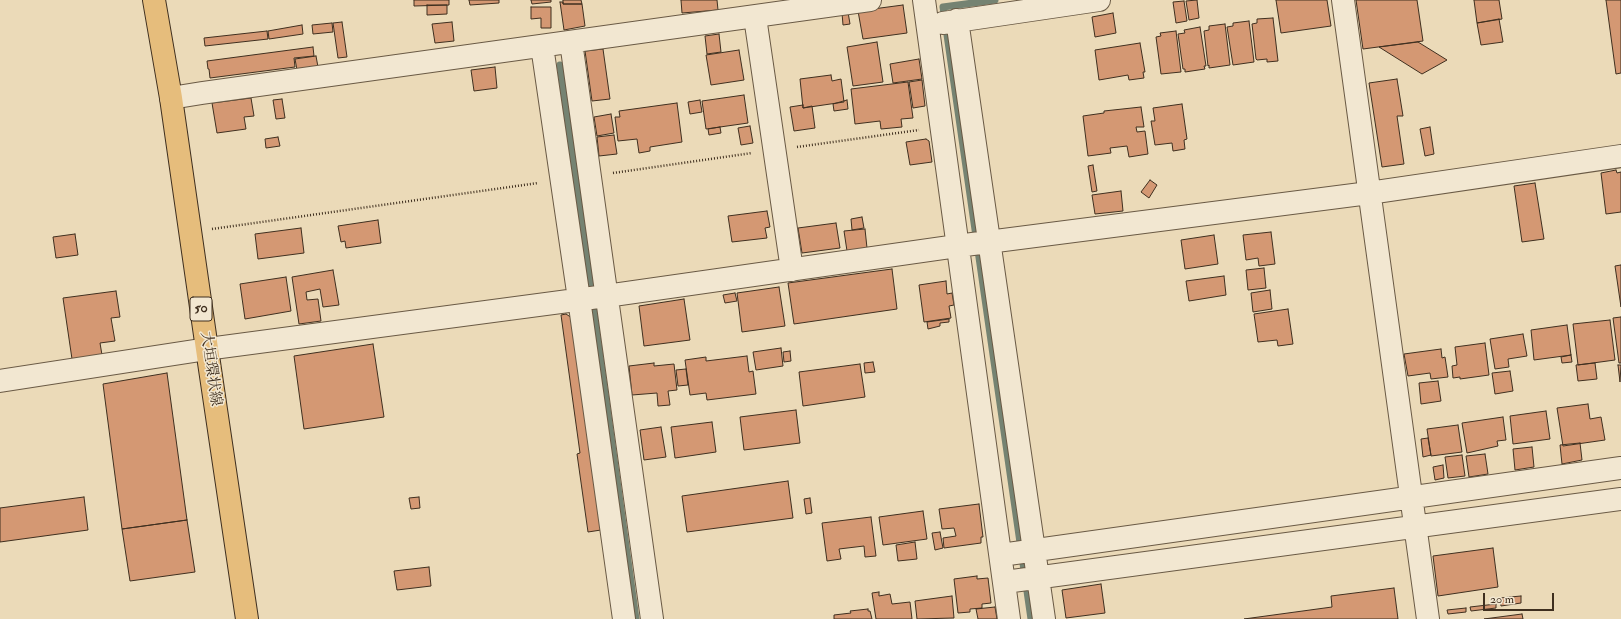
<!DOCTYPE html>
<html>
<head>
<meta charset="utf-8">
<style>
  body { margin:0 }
  #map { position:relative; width:1621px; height:619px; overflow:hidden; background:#ebdab8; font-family:"IM FELL Double Pica",serif }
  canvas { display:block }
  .scale { position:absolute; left:1483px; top:593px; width:71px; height:18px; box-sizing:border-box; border:2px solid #3f2f1f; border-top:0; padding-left:5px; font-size:12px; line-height:14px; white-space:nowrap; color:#3f2f1f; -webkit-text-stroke:3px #f2e7d1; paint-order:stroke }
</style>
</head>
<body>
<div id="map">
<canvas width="1621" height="619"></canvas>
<div class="scale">20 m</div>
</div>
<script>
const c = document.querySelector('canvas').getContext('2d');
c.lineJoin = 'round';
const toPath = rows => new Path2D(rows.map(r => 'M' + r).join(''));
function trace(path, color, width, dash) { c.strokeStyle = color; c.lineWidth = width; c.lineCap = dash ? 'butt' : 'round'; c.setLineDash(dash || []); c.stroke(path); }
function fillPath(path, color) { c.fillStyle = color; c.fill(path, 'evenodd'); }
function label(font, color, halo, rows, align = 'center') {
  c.font = font + ' "IM FELL Double Pica","Noto Serif JP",serif'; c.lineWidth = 3; c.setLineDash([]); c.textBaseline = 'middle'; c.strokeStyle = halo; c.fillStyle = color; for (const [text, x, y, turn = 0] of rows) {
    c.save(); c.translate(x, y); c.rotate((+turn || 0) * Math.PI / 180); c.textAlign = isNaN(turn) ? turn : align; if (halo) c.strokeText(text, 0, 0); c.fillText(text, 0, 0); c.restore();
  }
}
trace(toPath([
  [995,0,943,7,1031,619],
  [560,65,636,619]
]), '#758372', 7);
const building = toPath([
  [414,0,449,0,449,5,414,6,414,0],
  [469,0,499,0,499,3,470,5,469,0],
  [531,0,551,0,551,2,532,4,531,0],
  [563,0,581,0,582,4,563,4,563,0],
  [681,0,717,0,718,10,682,13,681,0],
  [1197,0,1199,18,1189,20,1186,1,1197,0],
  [1276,0,1327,0,1331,26,1281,33,1276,0],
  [1356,0,1417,0,1423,41,1363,49,1356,0],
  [1474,0,1499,0,1502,19,1477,23,1474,0],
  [1606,0,1621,0,1621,73,1616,74,1606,0],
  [1184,1,1187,21,1176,23,1173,2,1184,1],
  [560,2,563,2,563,4,582,4,585,26,564,30,560,2],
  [427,5,447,5,447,14,427,15,427,5],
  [903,5,907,33,863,39,858,11,903,5],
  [531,7,551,7,551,28,541,28,541,18,531,19,531,7],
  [848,12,850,24,843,25,842,13,848,12],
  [1113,13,1116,33,1095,37,1092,17,1113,13],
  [1273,18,1278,61,1267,62,1267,59,1257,60,1256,59,1252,24,1257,23,1257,19,1273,18],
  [1499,19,1503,42,1481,45,1477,23,1499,19],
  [1249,21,1254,62,1233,65,1227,27,1233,26,1233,23,1249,21],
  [342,22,347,57,338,58,333,23,342,22],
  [452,22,454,41,435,43,432,24,452,22],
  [332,23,333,32,313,34,312,25,332,23],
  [1225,24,1230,65,1209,68,1209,65,1208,66,1204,31,1209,30,1209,26,1225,24],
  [302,25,303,34,269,39,268,31,302,25],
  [1200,27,1206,66,1204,66,1205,69,1185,72,1185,69,1183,69,1178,34,1185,33,1184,30,1200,27],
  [267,31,268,39,205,46,204,38,267,31],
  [1176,31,1181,72,1161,74,1156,37,1161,36,1160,33,1176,31],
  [719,34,721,52,707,54,705,36,719,34],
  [877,42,883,82,853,86,847,47,877,42],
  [1418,42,1447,60,1422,74,1379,47,1418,42],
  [1140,43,1145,72,1143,72,1144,78,1129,80,1128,75,1099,80,1095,50,1140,43],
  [313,47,314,56,294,58,295,67,210,78,209,69,208,69,207,61,313,47],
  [603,49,610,99,592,101,585,51,603,49],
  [739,50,744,80,711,85,706,55,739,50],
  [316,56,318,67,297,70,295,59,316,56],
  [919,59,922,79,893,83,890,64,919,59],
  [495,67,497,88,474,91,471,70,495,67],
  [831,75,832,81,841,79,844,102,803,108,800,79,831,75],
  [1397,79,1403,116,1397,116,1404,164,1382,167,1369,83,1397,79],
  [922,80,925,106,913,108,909,82,922,80],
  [908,82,913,118,901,119,902,127,881,129,880,121,855,124,851,89,908,82],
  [744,95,748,123,706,129,702,101,744,95],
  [251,98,254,116,244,117,246,129,217,133,212,103,251,98],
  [282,99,285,118,276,119,273,100,282,99],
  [700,100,702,112,690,114,688,102,700,100],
  [847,100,848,109,834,111,833,104,847,100],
  [677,103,682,142,650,147,650,151,639,153,637,139,618,141,615,117,620,117,619,111,677,103],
  [1182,104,1187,139,1184,140,1185,149,1173,151,1172,143,1155,145,1151,121,1155,121,1153,108,1182,104],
  [803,105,803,108,812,106,815,128,794,131,790,107,803,105],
  [1141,107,1144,127,1136,127,1137,132,1145,131,1148,154,1129,157,1127,146,1110,148,1111,153,1088,156,1083,116,1104,113,1104,111,1141,107],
  [611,114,614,133,597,136,594,117,611,114],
  [750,126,753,143,741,145,738,128,750,126],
  [720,127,721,133,709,135,708,129,720,127],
  [1430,127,1434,154,1425,156,1420,129,1430,127],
  [614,135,617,154,599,156,597,137,614,135],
  [278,137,280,146,266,148,265,139,278,137],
  [926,139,929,141,932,162,910,165,906,142,926,139],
  [1093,165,1097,191,1092,192,1088,166,1093,165],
  [1616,170,1617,173,1621,172,1621,212,1606,214,1601,173,1616,170],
  [1150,180,1157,185,1149,198,1141,192,1150,180],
  [1535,183,1544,239,1522,242,1514,186,1535,183],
  [1121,191,1123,211,1095,214,1092,195,1121,191],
  [767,211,770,227,765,228,767,238,732,242,728,216,767,211],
  [862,217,864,228,852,230,851,219,862,217],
  [378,220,381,243,346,248,345,241,341,242,338,226,378,220],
  [836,223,840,248,802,253,798,228,836,223],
  [301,228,304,253,258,259,255,234,301,228],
  [865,229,867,248,847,251,844,231,865,229],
  [1271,232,1275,264,1259,266,1258,258,1246,260,1243,235,1271,232],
  [75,234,78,255,56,258,53,237,75,234],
  [1214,235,1218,264,1185,269,1181,240,1214,235],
  [1621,265,1621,307,1615,266,1621,265],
  [1264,268,1266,288,1248,290,1246,270,1264,268],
  [892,269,897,309,794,324,788,283,892,269],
  [333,270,339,305,323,307,320,289,306,292,307,300,318,299,321,321,299,324,292,277,333,270],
  [1224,276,1226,295,1189,301,1186,281,1224,276],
  [286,277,291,311,245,319,240,284,286,277],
  [946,281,947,294,952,293,954,305,949,306,951,318,924,322,919,285,946,281],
  [779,287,785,326,742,332,737,293,779,287],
  [1270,290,1272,309,1253,312,1251,293,1270,290],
  [116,291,120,317,111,318,115,341,100,343,102,355,72,359,63,298,116,291],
  [735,293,737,301,725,303,723,295,735,293],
  [684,299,690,340,644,346,639,306,684,299],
  [1288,309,1293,344,1278,346,1277,340,1258,342,1254,314,1288,309],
  [566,314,572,318,601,530,588,532,577,454,580,453,561,315,566,314],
  [1621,317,1621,363,1619,363,1613,318,1621,317],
  [949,319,949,322,940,323,940,326,928,329,927,322,949,319],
  [1610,320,1615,360,1578,365,1573,324,1610,320],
  [1567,325,1571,355,1534,360,1531,330,1567,325],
  [1523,334,1527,356,1508,359,1509,367,1495,369,1490,339,1523,334],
  [1485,343,1489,375,1460,379,1460,377,1453,378,1452,366,1457,365,1455,347,1485,343],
  [373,344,384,417,304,429,294,356,373,344],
  [781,348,783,366,756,370,753,352,781,348],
  [1441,349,1442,358,1445,357,1448,377,1431,379,1430,373,1408,376,1404,354,1441,349],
  [790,351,791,361,784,362,783,352,790,351],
  [1571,355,1572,362,1562,363,1561,357,1571,355],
  [747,356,749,372,753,371,756,394,707,400,706,393,690,395,685,360,706,357,706,361,747,356],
  [873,362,875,372,865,373,864,363,873,362],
  [654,363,654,366,674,364,677,390,668,391,670,405,658,406,657,393,632,395,629,366,654,363],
  [1595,363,1597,379,1578,381,1576,365,1595,363],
  [860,364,865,397,803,406,799,372,860,364],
  [1618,365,1621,365,1620,382,1618,365],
  [686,369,688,385,678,386,676,370,686,369],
  [1510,371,1513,391,1495,394,1492,373,1510,371],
  [167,373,187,520,122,529,103,384,167,373],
  [1438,381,1441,401,1421,404,1419,383,1438,381],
  [1588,404,1590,419,1601,417,1605,440,1563,446,1557,408,1588,404],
  [796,410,800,443,744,450,740,417,796,410],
  [1546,411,1550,439,1513,444,1510,416,1546,411],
  [1503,417,1506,440,1497,441,1498,446,1467,453,1462,423,1503,417],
  [712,422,716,452,675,458,671,427,712,422],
  [1458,425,1462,452,1431,456,1427,429,1458,425],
  [661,427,666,457,644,460,640,430,661,427],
  [1428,438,1431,455,1423,457,1421,439,1428,438],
  [1580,443,1582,460,1562,464,1560,445,1580,443],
  [1532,447,1534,467,1515,470,1513,449,1532,447],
  [1485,454,1488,474,1469,477,1466,456,1485,454],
  [1462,455,1465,476,1448,478,1445,457,1462,455],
  [1443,465,1444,478,1435,480,1433,467,1443,465],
  [788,481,793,518,687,532,682,496,788,481],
  [84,497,88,530,0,542,0,508,84,497],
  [419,497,420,508,411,509,409,498,419,497],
  [810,498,812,513,806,514,804,499,810,498],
  [979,504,983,537,981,537,981,543,944,548,943,538,956,536,954,528,942,529,939,509,979,504],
  [923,511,927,539,883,545,879,517,923,511],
  [871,517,876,556,865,557,864,546,839,549,841,559,827,561,822,523,871,517],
  [187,520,195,572,130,581,122,529,187,520],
  [940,532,943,548,935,550,932,533,940,532],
  [915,542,917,559,898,561,896,545,915,542],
  [1493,548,1498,587,1438,596,1433,556,1493,548],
  [429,567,431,586,397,590,394,571,429,567],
  [977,576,977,579,988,578,991,603,982,604,982,608,970,609,970,612,958,613,954,579,977,576],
  [1101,584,1105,613,1066,618,1062,590,1101,584],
  [1394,588,1398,619,1244,619,1332,607,1331,596,1394,588],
  [879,592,879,596,890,594,892,604,910,602,912,619,876,619,872,593,879,592],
  [952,596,954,618,917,619,915,601,952,596],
  [1521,596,1521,603,1501,606,1500,598,1521,596],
  [1496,604,1496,608,1471,611,1470,607,1496,604],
  [995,607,997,619,978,619,976,609,995,607],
  [1466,608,1466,612,1448,614,1447,610,1466,608],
  [868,609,868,611,870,611,872,619,834,619,834,615,851,613,850,611,868,609],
  [1522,614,1523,619,1484,619,1522,614]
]);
fillPath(building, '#d49873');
trace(building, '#3f2f1f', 1);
const minor = toPath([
  [924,0,1009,619],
  [1343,0,1428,619],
  [755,17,792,270],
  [957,20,1044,619],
  [943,23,1099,0],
  [571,42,652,619],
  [542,46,579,299,624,619],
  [171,98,202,93,870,0],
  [0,381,207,349,606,296,957,246,1369,193,1621,156],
  [1001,555,1621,468],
  [1005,582,1621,499]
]);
const major = toPath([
  [154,0,171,98,207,349,247,619]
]);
trace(minor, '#6a5a45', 24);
trace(major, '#3f2f1f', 24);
trace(toPath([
  [797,147,919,130],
  [613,173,752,153],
  [212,229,538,183]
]), '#3f2f1f', 2.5, [1, 2]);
trace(minor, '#f2e7d1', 22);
trace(major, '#e6bd7c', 22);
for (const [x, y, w] of [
  [201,309,22]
]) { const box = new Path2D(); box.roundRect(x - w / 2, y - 12, w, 24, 3); c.fillStyle = '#f2e7d1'; c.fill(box); trace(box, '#3f2f1f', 1); }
label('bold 14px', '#3f2f1f', null, [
  ["50",201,309]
]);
label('15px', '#3f2f1f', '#f2e7d1', [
  ["大垣環状線",210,369,82]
]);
</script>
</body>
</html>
